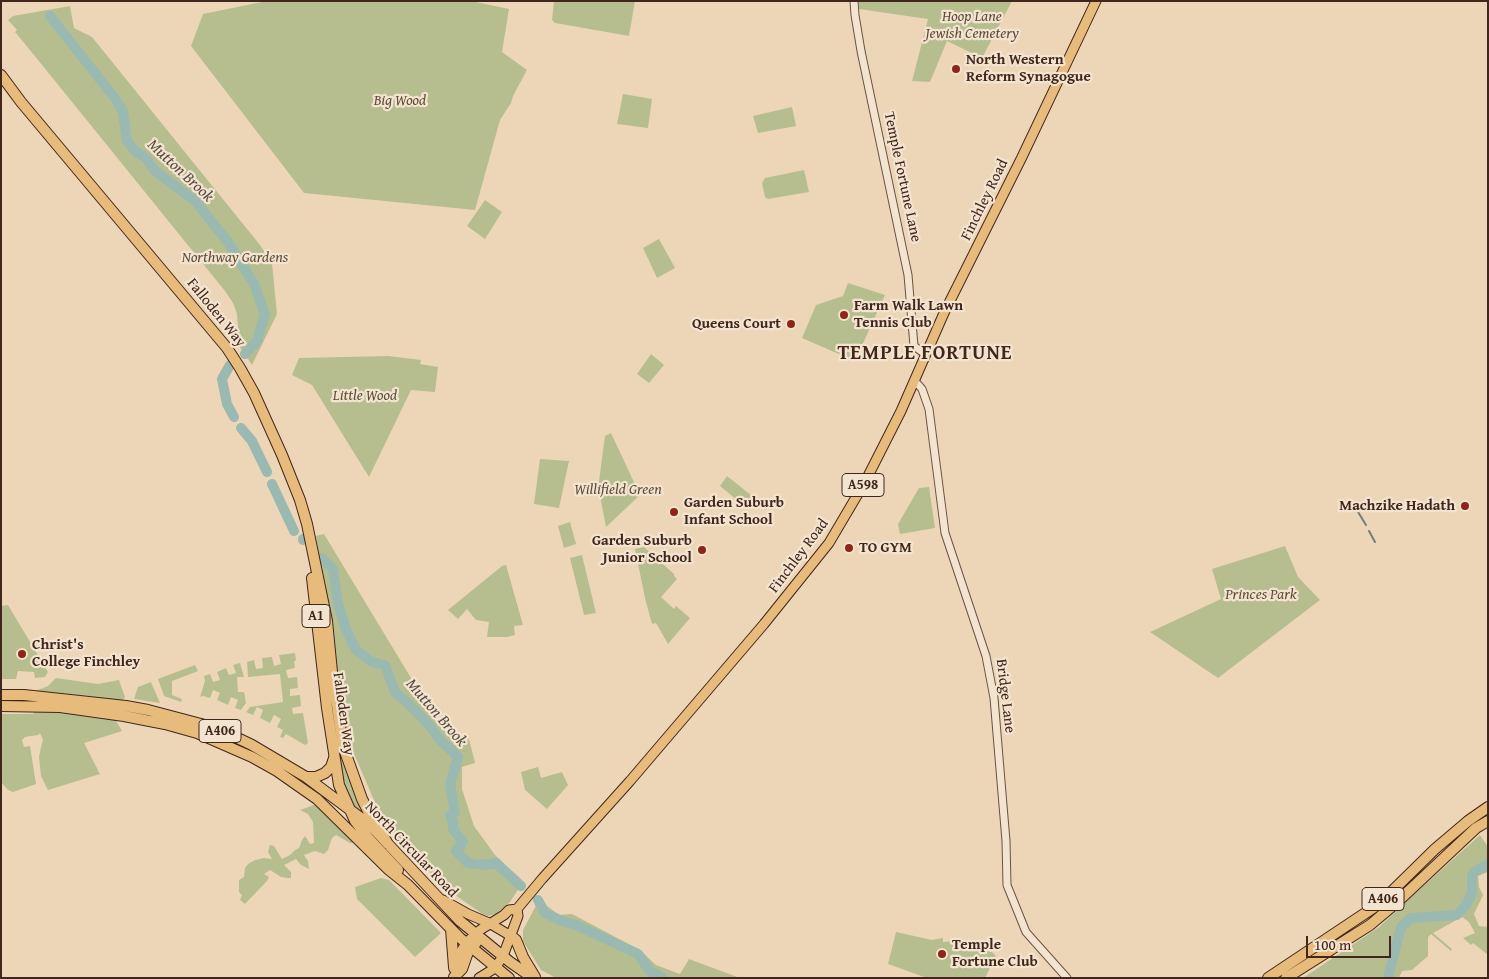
<!DOCTYPE html>
<html>
<head>
<meta charset="utf-8">
<style>
  body { margin:0 }
  #map { position:relative; width:1489px; height:979px; overflow:hidden; background:#edd6b7; font-family:"Gentium Book Plus",serif }
  canvas { display:block }
  .frame { position:absolute; inset:0; border:2px solid #41261c; pointer-events:none }
  .scale { position:absolute; left:1306px; top:936px; width:85px; height:22px; box-sizing:border-box; border:2px solid #41261c; border-top:0; padding-left:6px; font-size:15px; line-height:18px; white-space:nowrap; color:#41261c; -webkit-text-stroke:4px #f3e4d0; paint-order:stroke }
</style>
</head>
<body>
<div id="map">
<canvas width="1489" height="979"></canvas>
<div class="frame"></div>
<div class="scale">100 m</div>
</div>
<script>
const c = document.querySelector('canvas').getContext('2d');
c.lineJoin = 'round';
function fillPath(path, color) { c.fillStyle = color; c.fill(path, 'evenodd'); }
const toPath = rows => new Path2D(rows.map(r => 'M' + r).join(''));
function trace(path, color, width, dash) { c.strokeStyle = color; c.lineWidth = width; c.lineCap = dash ? 'butt' : 'round'; c.setLineDash(dash || []); c.stroke(path); }
function label(font, color, halo, rows, align = 'center') {
  c.font = font + ' "Gentium Book Plus",serif'; c.lineWidth = 4.5; c.setLineDash([]); c.textBaseline = 'middle'; c.strokeStyle = halo; c.fillStyle = color; for (const [text, x, y, turn = 0] of rows) {
    c.save(); c.translate(x, y); c.rotate((+turn || 0) * Math.PI / 180); c.textAlign = isNaN(turn) ? turn : align; if (halo) c.strokeText(text, 0, 0); c.fillText(text, 0, 0); c.restore();
  }
}
fillPath(toPath([
  [267,1,471,1,509,9,502,52,527,70,513,96,511,103,500,120,475,210,304,193,191,46,203,14],
  [554,1,635,1,629,36,555,23,552,20],
  [858,1,1012,1,982,58,947,41,930,82,912,81,928,19,859,9],
  [70,6,74,28,92,37,260,245,272,263,277,314,252,365,235,340,238,327,237,314,233,303,225,291,34,55,15,32,17,30,8,20,13,16],
  [623,94,652,99,648,128,617,124],
  [792,107,796,126,758,133,753,116],
  [804,170,809,192,768,199,765,197,762,183,765,178],
  [485,200,502,212,485,239,467,226],
  [659,239,675,268,657,278,643,248],
  [848,283,885,295,855,361,802,338,816,305,843,296],
  [651,354,664,365,649,383,637,374],
  [388,356,421,360,420,364,438,367,435,392,411,390,369,477,312,385,292,375,299,358],
  [611,433,640,495,606,527,599,491,599,481,605,436],
  [540,459,569,461,559,508,534,504],
  [727,476,756,499,748,509,720,486],
  [929,487,935,528,900,534,898,524,919,488],
  [570,522,576,544,564,548,558,526],
  [324,534,411,678,413,686,454,743,469,739,475,763,462,767,462,789,474,826,495,855,523,882,510,902,496,914,488,916,481,913,442,886,426,868,422,861,417,859,395,835,379,812,349,742,338,690,331,628,316,536],
  [1285,546,1298,577,1320,600,1218,678,1150,632,1221,599,1212,569],
  [644,547,674,574,674,576,677,579,661,597,674,609,676,606,690,618,668,644,656,623,652,624,645,598,635,549],
  [582,555,596,613,584,615,570,558],
  [506,565,523,625,514,626,515,635,507,637,487,637,489,622,476,620,467,609,458,619,448,610,502,566],
  [8,605,48,672,45,677,35,678,34,672,18,671,16,679,1,679,1,606],
  [295,653,296,660,294,662,295,668,286,670,288,678,297,677,298,688,290,689,290,696,300,695,301,706,292,708,293,714,303,713,308,743,305,745,286,734,283,738,280,737,283,730,277,727,281,719,274,715,270,723,260,718,263,710,257,707,253,715,246,712,250,707,283,702,280,674,248,677,247,662,254,660,256,669,263,668,262,658,272,657,274,666,281,664,279,655],
  [240,663,244,677,237,677,238,692,244,692,246,703,241,710,235,708,238,700,231,697,228,705,217,700,220,693,213,690,210,698,203,696,200,697,205,681,204,676,210,674,213,682,220,680,217,672,226,668,229,675,236,673,233,665],
  [195,665,198,671,172,681,172,695,182,699,181,702,164,696,158,679],
  [56,678,98,684,119,680,125,697,123,700,119,701,89,696,35,691,48,686],
  [151,682,160,703,134,699,138,687],
  [35,711,65,713,115,719,122,731,84,743,100,774,48,790,41,776,39,757,41,747,43,740,40,733,38,735,25,737,22,740,24,747,30,746,36,784,13,792,8,790,1,782,1,714,33,714],
  [337,733,368,819,352,805,343,782,335,734],
  [538,767,541,778,562,772,568,785,547,809,525,790,521,772],
  [314,805,317,806,354,843,350,843,336,835,332,838,328,850,324,854,315,851,304,855,308,861,309,869,301,865,296,859,284,865,291,872,291,878,288,878,281,877,270,870,264,874,269,877,267,881,245,904,240,900,242,895,239,892,239,880,244,877,245,868,248,864,255,860,264,858,272,859,268,852,270,845,274,846,282,859,290,855,295,850,299,848,302,840,305,836,310,844,314,843,313,822,308,814,300,810],
  [1479,832,1411,897,1480,835,1488,847,1488,872,1478,876,1479,887,1483,895,1474,914,1479,926,1488,927,1488,955,1473,943,1471,945,1463,938,1475,933,1469,922,1462,917,1433,933,1452,949,1451,951,1431,934,1428,937,1428,956,1412,970,1402,971,1399,978,1303,978,1379,927,1406,902,1367,934,1297,978,1294,978,1349,943],
  [381,878,389,880,441,933,415,957,357,899,355,887],
  [539,900,559,915,572,914,640,950,656,965,680,974,689,959,740,978,556,978,541,970,523,941,523,930],
  [896,932,932,940,943,938,943,942,953,941,954,945,992,952,996,956,985,978,927,978,888,964]
]), '#b6be90');
trace(toPath([
  [1355,507,1366,525],
  [1369,531,1375,542]
]), '#767e75', 2);
trace(toPath([
  [50,16,117,101,123,112,127,141,135,151,146,158,154,170,195,201,228,242,254,284,265,314,257,341,245,354],
  [230,365,222,379,227,404,234,417],
  [241,428,252,441,267,472],
  [272,484,294,531],
  [303,539,303,540],
  [322,558,333,569,338,603,345,627,356,650,372,662,385,665,395,692,412,707,430,726,440,740,458,757,450,784,455,812,450,815,453,822,453,829,463,842,456,851,468,863,474,864],
  [481,864,486,865,496,863,521,886],
  [538,900,545,913,562,921,576,925,638,954,650,971,663,978],
  [1388,978,1401,927,1411,918,1457,915,1466,905,1472,893,1472,876,1474,872,1488,864]
]), '#99b9b1', 10);
const minor = toPath([
  [854,1,855,15,861,51,908,275,914,346,925,354],
  [914,380,922,389,929,409,945,533,986,656,994,698,1006,841,1007,885,1026,932,1067,978]
]);
const major = toPath([
  [443,900,468,914,489,923,511,936],
  [454,969,460,953,466,943,480,930,504,915,509,910,517,909,542,879,630,781,764,624,829,543,865,482,901,411,944,313,1022,157,1096,1],
  [479,978,495,968,503,956,518,916,517,909]
]);
const highway = toPath([
  [1,75,21,102,227,348,240,368,254,393,282,455,300,500,307,524,327,621,332,672,343,746,362,799,370,815,388,844],
  [312,578,327,708,339,785,355,821,369,839,398,870],
  [1,695,24,695,126,706,148,710,201,724,227,733,252,745,306,777,361,818,374,829,460,921,510,962,533,978],
  [1,706,60,707,124,716,165,724,197,733,252,757,277,771,317,799,388,869,408,885,460,938,509,978],
  [306,777,316,777,325,773,331,767,334,758],
  [451,929,454,967],
  [511,936,516,940,523,957,535,977],
  [454,977,462,969,468,952,476,943],
  [1268,978,1379,904,1435,849,1468,821,1488,807],
  [1286,978,1370,925,1395,904,1476,828,1488,821]
]);
trace(minor, '#6c5243', 9);
trace(major, '#41261c', 11);
trace(highway, '#41261c', 12);
trace(minor, '#f3e4d0', 7);
trace(major, '#e6bb7c', 9);
trace(highway, '#e6bb7c', 10);
for (const [x, y, r, color] of [
  [956,69,5,"#8f2418"],
  [844,315,5,"#8f2418"],
  [791,324,5,"#8f2418"],
  [1465,506,5,"#8f2418"],
  [674,512,5,"#8f2418"],
  [849,548,5,"#8f2418"],
  [702,550,5,"#8f2418"],
  [22,654,5,"#8f2418"],
  [942,954,5,"#8f2418"]
]) { const dot = new Path2D(); dot.arc(x, y, r, 0, 2 * Math.PI); c.fillStyle = color; c.fill(dot); trace(dot, '#f3e4d0', 2); }
for (const [x, y, w] of [
  [863,485,42],
  [316,616,28],
  [220,731,42],
  [1383,899,42]
]) { const box = new Path2D(); box.roundRect(x - w / 2, y - 11.5, w, 23, 4); c.fillStyle = '#f3e4d0'; c.fill(box); trace(box, '#41261c', 1); }
label('bold 14px', '#41261c', null, [
  ["A598",863,485],
  ["A1",316,616],
  ["A406",220,731],
  ["A406",1383,899]
]);
label('italic 15px', '#5e4c39', '#f3e4d0', [
  ["Hoop Lane",972,17],
  ["Jewish Cemetery",972,34],
  ["Big Wood",400,101],
  ["Northway Gardens",235,258],
  ["Little Wood",365,396],
  ["Willifield Green",618,490],
  ["Princes Park",1261,595]
]);
label('bold 15px', '#41261c', '#f3e4d0', [
  ["North Western",966,60],
  ["Reform Synagogue",966,77],
  ["Farm Walk Lawn",854,306],
  ["Tennis Club",854,323],
  ["Queens Court",781,324,"right"],
  ["Garden Suburb",684,503],
  ["Infant School",684,520],
  ["Machzike Hadath",1455,506,"right"],
  ["Garden Suburb",692,541,"right"],
  ["Junior School",692,558,"right"],
  ["TO GYM",859,548],
  ["Christ's",32,645],
  ["College Finchley",32,662],
  ["Temple",952,945],
  ["Fortune Club",952,962]
], 'left');
label('15px', '#41261c', '#f3e4d0', [
  ["Temple Fortune Lane",902,177,78],
  ["Finchley Road",985,200,-64],
  ["Falloden Way",216,313,51],
  ["Finchley Road",799,556,-53],
  ["Bridge Lane",1005,696,83],
  ["Falloden Way",343,714,82],
  ["North Circular Road",411,850,46]
]);
label('italic 16px', '#574b41', '#f3e4d0', [
  ["Mutton Brook",180,171,43],
  ["Mutton Brook",436,713,49]
]);
c.letterSpacing = '1px';
label('bold 20px', '#41261c', '#f3e4d0', [
  ["TEMPLE FORTUNE",925,354]
]);
c.letterSpacing = '0px';
</script>
</body>
</html>
